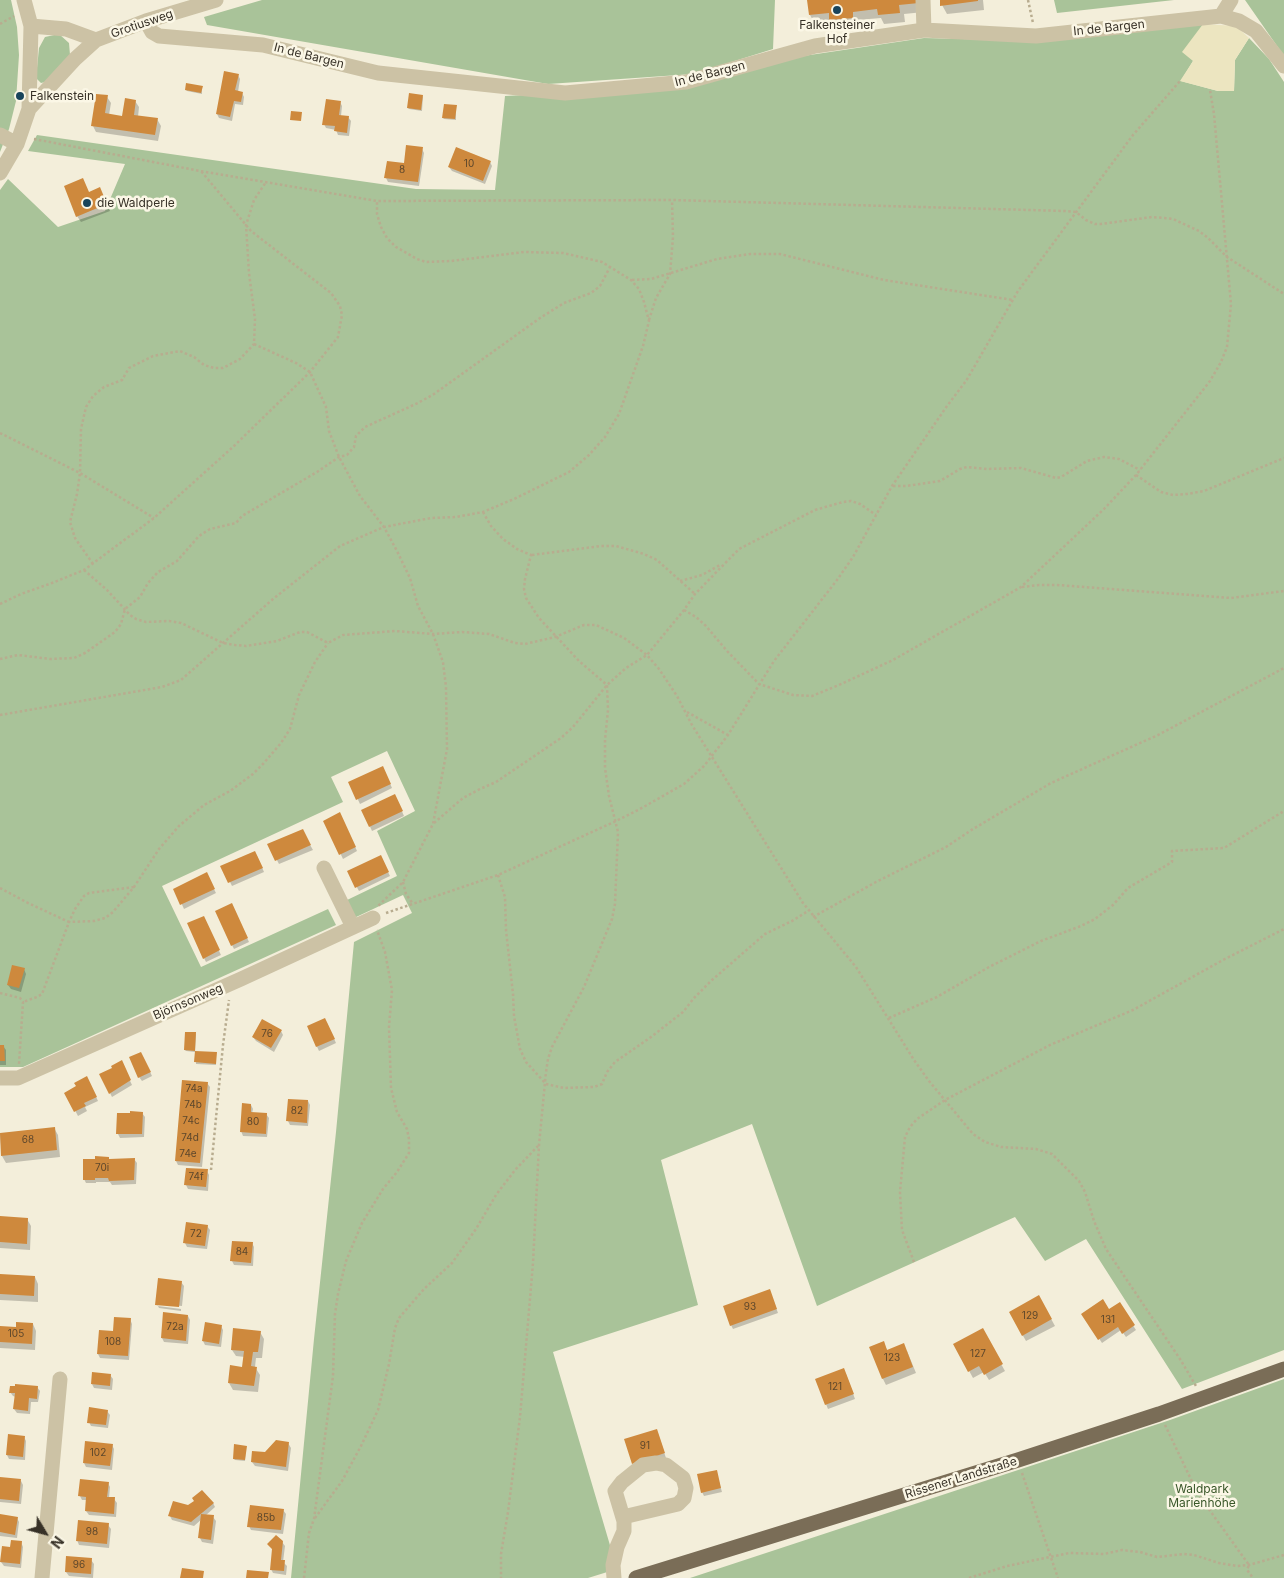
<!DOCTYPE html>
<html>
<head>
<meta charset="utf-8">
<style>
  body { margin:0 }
  #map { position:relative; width:1284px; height:1578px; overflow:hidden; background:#f3eeda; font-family:Inter,sans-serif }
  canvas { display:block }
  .north { position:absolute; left:20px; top:1508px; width:50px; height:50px; -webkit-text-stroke:4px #fbf7e6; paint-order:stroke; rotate:127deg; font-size:14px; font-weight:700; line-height:20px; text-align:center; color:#373127 }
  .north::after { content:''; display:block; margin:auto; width:18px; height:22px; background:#373127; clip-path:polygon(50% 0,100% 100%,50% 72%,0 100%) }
</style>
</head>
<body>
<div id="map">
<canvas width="1284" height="1578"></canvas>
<div class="north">N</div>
</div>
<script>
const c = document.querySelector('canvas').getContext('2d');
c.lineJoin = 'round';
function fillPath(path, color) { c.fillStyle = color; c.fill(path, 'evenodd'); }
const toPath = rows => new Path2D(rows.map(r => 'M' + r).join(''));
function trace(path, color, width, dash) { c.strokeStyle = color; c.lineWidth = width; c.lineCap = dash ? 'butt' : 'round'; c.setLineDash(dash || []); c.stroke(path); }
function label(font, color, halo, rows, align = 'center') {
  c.font = font + ' Inter,sans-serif'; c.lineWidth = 5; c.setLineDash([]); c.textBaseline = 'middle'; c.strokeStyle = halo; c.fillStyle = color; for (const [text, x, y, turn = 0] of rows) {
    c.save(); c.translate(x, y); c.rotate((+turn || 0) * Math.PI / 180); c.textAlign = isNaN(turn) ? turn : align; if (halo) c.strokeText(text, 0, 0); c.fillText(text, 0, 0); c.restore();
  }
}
fillPath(toPath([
  [0,0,11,0,17,27,19,55,16,101,9,129,0,152],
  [262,0,775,0,773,49,693,74,548,84,207,25,204,17],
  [1054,0,1174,0,1057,13],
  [1245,0,1284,0,1284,56],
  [1203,24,1193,61,1181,81,1218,91,1234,91,1235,60,1249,38,1269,59,1284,82,1284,1350,1182,1389,1086,1239,1045,1261,1015,1217,817,1306,752,1124,661,1160,698,1305,553,1352,617,1569,588,1578,291,1578,314,1339,336,1132,354,942,412,913,403,895,354,918,345,901,397,876,377,831,415,811,387,751,331,777,343,802,162,886,201,967,328,909,336,925,23,1067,0,1067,0,190,8,179,58,227,105,211,125,164,28,151,37,135,416,189,495,190,505,96,686,87,783,59,924,38,1037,41],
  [59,34,69,43,70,55,45,82,41,83,36,78,39,48,45,37],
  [1284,1379,1284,1578,690,1578,1170,1420]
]), '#a9c399');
fillPath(toPath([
  [1203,24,1236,26,1249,38,1235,60,1234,91,1218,91,1180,81,1193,61,1182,52]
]), '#ece5c0');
fillPath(toPath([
  [809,0,922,0,924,12,904,14,905,22,884,24,881,18,857,20,858,26,836,29,832,22,815,24,810,15],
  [941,0,983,0,984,10,947,14,942,5],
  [238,75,240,79,238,92,242,93,244,97,243,105,235,104,232,121,219,118,217,114],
  [202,87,202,94,187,91,186,90],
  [423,96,422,111,409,109,408,108],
  [107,97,111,103,109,115,123,117,135,101,139,107,138,117,157,119,161,126,158,141,96,132,93,126],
  [340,102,342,106,341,116,348,117,351,121,349,136,338,135,336,130,326,128,324,124],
  [456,106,456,120,444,119,443,118],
  [422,149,424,153,419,186,388,182,386,178,405,164],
  [490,162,492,166,485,184,452,171,449,167],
  [100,189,110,211,81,222,77,216,89,193],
  [385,772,392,788,360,804,350,783],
  [397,800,404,816,372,831,363,811],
  [342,818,357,851,343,859,325,821],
  [302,831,313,850,279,864,269,845],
  [257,856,264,872,232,886,222,866],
  [382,860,390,876,359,891,348,871],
  [206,874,216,893,184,909,175,889],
  [233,908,249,942,234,949,232,945],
  [205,922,221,955,206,962,204,958],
  [24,969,26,974,21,992,11,989,8,985],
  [327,1023,336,1043,319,1051,308,1027],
  [281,1031,283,1035,274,1052,256,1041,253,1037],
  [196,1033,195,1052,186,1051,185,1050],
  [3,1046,6,1050,6,1065,0,1065,0,1047],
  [196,1052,216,1053,216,1065,196,1064],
  [143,1057,152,1076,142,1081,139,1077],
  [123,1066,132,1085,112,1097,110,1093],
  [89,1082,98,1101,85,1107,87,1111,78,1116,66,1093],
  [207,1083,210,1087,202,1167,178,1165,176,1161],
  [308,1101,310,1105,308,1126,290,1125,288,1121],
  [251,1105,253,1109,252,1113,266,1114,269,1118,267,1137,243,1136,241,1131],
  [142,1113,145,1117,144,1137,120,1138,118,1134,118,1114],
  [54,1128,58,1135,60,1157,6,1163,2,1156,0,1134],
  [134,1159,137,1163,136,1184,112,1185,110,1182,96,1182,96,1183,86,1183,84,1179,96,1160,123,1161],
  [207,1171,209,1175,208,1191,188,1189,186,1185],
  [0,1218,27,1219,31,1226,30,1250,0,1248],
  [207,1226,210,1230,207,1249,187,1247,185,1243],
  [252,1243,254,1247,253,1266,234,1265,232,1261],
  [0,1275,35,1277,38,1284,38,1302,0,1300],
  [181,1282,184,1286,182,1306,158,1304,158,1306,157,1304],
  [770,1291,778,1313,733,1329,731,1325],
  [1039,1297,1055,1326,1026,1341,1010,1313],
  [1119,1304,1136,1330,1126,1337,1121,1330,1102,1343,1083,1314,1109,1311],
  [158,1306,181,1309,181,1311,159,1308],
  [188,1316,190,1320,188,1344,164,1342,162,1338],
  [130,1319,132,1324,129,1360,100,1358,98,1354,114,1332],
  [33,1324,36,1331,35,1350,0,1348,0,1327,17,1328],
  [221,1326,223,1330,221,1347,205,1345,203,1341],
  [982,1330,1005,1371,989,1380,984,1372,973,1378,955,1345],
  [260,1332,264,1339,262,1358,256,1358,255,1367,260,1375,258,1392,233,1390,229,1383,244,1368,245,1357,236,1356,232,1350],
  [883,1343,888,1351,907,1351,916,1373,886,1385,883,1379],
  [846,1374,855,1399,828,1409,816,1380],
  [110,1375,113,1379,112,1390,94,1388,92,1384],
  [37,1387,40,1391,38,1402,31,1402,30,1414,17,1413,14,1409,16,1397,13,1396,10,1392],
  [107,1411,110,1415,108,1428,91,1426,89,1422],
  [658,1434,666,1458,636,1468],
  [24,1437,26,1441,25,1460,9,1459,7,1455],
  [288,1443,291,1448,288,1471,255,1466,252,1462],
  [112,1445,114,1449,112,1470,86,1467,84,1463],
  [246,1447,245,1461,235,1460,234,1459],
  [716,1471,722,1492,704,1496,702,1492],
  [0,1479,21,1481,23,1485,21,1504,0,1502],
  [108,1483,110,1487,109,1498,114,1499,117,1503,116,1517,89,1515,86,1511,87,1500,82,1500,80,1496],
  [213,1503,215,1507,205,1516,213,1517,216,1521,213,1544,202,1542,200,1538,202,1519,194,1526,172,1520,170,1516,188,1507],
  [283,1510,286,1514,283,1534,251,1530,249,1526],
  [0,1516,17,1518,19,1522,17,1538,0,1536],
  [108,1525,111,1529,109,1548,79,1545,77,1540],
  [21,1542,23,1547,21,1568,4,1566,1,1562,3,1547,11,1548],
  [282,1542,285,1546,283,1562,287,1566,286,1575,273,1573,271,1569,273,1550,269,1544],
  [91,1560,94,1564,93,1578,69,1576,66,1572]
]), '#0003');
fillPath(toPath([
  [807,0,919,0,919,3,899,5,900,13,878,15,877,9,853,12,853,18,829,20,829,13,809,15],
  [940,0,978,0,978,1,940,6],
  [224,71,239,74,235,90,243,92,241,102,234,101,230,117,216,114],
  [186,83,203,86,201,93,185,90],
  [409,93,423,95,421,110,407,108],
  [96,94,108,95,105,113,122,116,125,98,136,100,134,115,158,118,155,135,91,126],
  [326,99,341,101,339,115,349,116,347,133,334,131,335,126,322,125],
  [444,104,457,105,455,119,442,118],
  [291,111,302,112,301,121,290,120],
  [406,145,423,147,418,182,384,178,387,161,404,163],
  [456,147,491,161,483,181,448,167],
  [83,178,89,192,100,187,107,204,76,217,64,186],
  [383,766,391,784,356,800,348,782],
  [395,794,403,811,369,827,361,810],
  [340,812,356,847,339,855,323,821],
  [303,829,311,845,275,861,267,844],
  [255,851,263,868,228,883,220,866],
  [381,855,389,872,355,888,347,871],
  [207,872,215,889,180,905,173,889],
  [232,903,248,938,231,946,215,911],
  [204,916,220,950,203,959,187,923],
  [12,965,25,968,19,988,7,985],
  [325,1018,335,1039,316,1047,307,1026],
  [262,1019,282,1030,271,1048,252,1037],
  [185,1032,196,1032,195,1051,184,1050],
  [0,1045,4,1045,5,1061,0,1061],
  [195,1051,217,1052,216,1064,194,1062],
  [141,1052,151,1072,138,1078,129,1057],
  [122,1060,131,1080,109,1094,99,1074,112,1068,111,1066],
  [87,1076,97,1097,84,1103,86,1106,74,1112,64,1093,76,1086,74,1083],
  [182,1080,208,1082,200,1163,175,1161],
  [288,1099,308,1100,307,1123,286,1121],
  [242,1103,251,1104,251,1112,267,1113,266,1134,240,1132],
  [130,1111,143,1112,142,1134,116,1134,117,1113,130,1113],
  [55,1127,57,1150,1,1156,0,1133],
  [95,1156,109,1157,109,1159,135,1158,134,1180,109,1181,108,1178,95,1178,95,1180,83,1180,83,1159,95,1159],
  [186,1168,208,1169,206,1187,184,1185],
  [0,1216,28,1218,27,1244,0,1242],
  [186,1222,208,1225,205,1246,183,1243],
  [232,1241,253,1242,251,1263,230,1261],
  [0,1274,35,1276,34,1296,0,1294],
  [158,1278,182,1281,179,1307,155,1305],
  [770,1289,777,1309,730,1326,723,1306],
  [1039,1295,1052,1319,1022,1336,1009,1312],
  [1103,1299,1109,1309,1120,1302,1135,1325,1122,1334,1118,1327,1098,1340,1081,1314],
  [163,1312,188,1315,186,1341,161,1338],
  [114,1317,131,1318,128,1356,97,1354,99,1330,113,1331],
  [16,1322,33,1323,32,1344,0,1342,0,1326,16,1327],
  [205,1322,222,1325,219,1344,202,1341],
  [233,1328,261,1331,258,1352,253,1352,251,1366,257,1367,254,1386,228,1383,230,1365,242,1367,244,1351,231,1350],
  [983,1328,1003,1364,984,1375,979,1366,968,1372,953,1344],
  [884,1341,887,1350,904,1343,913,1367,882,1379,869,1347],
  [844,1368,854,1394,825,1405,815,1379],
  [92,1372,111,1374,110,1386,91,1384],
  [15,1384,38,1386,37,1399,29,1398,28,1411,13,1409,15,1393,9,1393,10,1386,15,1386],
  [89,1407,108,1410,106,1425,87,1423],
  [657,1429,665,1453,632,1464,624,1439],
  [8,1434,25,1436,23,1457,6,1455],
  [276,1440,289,1442,286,1467,251,1462,252,1451,265,1452],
  [85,1441,113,1444,110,1466,83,1463],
  [234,1444,247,1446,245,1460,233,1459],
  [717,1470,721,1488,701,1493,697,1474],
  [0,1477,21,1479,19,1501,0,1499],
  [80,1479,109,1482,107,1497,115,1497,114,1514,85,1511,86,1497,78,1496],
  [202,1490,214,1503,191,1522,168,1516,173,1501,188,1505,194,1501,192,1498],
  [250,1505,284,1509,281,1530,247,1527],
  [0,1514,18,1517,15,1535,0,1532],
  [201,1514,214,1515,211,1540,198,1538],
  [78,1520,109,1523,107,1544,76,1541],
  [276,1535,283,1541,281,1560,285,1560,284,1571,270,1570,272,1549,267,1544],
  [11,1540,22,1541,20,1564,0,1562,2,1546,10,1547],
  [66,1556,92,1558,91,1574,65,1572],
  [182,1568,204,1571,203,1578,180,1578],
  [247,1570,269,1572,268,1578,246,1578]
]), '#ce893d');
trace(toPath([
  [1028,0,1033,23],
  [0,24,14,16],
  [34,139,200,171,377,201,672,200,1065,211,1076,212,1086,220,1095,224,1101,224,1152,217,1164,218,1173,219,1199,231,1207,237,1227,257,1284,294],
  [632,280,651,279,717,259,750,254,780,254,884,280,1013,300],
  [649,320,656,298,670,274,673,237,672,200],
  [254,344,296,363,310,372,326,407,329,431,339,457,360,496,384,527,397,551,410,578,418,606,433,634,443,662,446,687,447,749,433,824,403,882,378,906],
  [0,433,80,473,154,518],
  [1136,475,1161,492,1173,495,1187,494,1204,491,1284,458],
  [893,486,906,486,940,481,960,469,967,467,987,469,1021,468,1056,478,1061,477,1087,461,1104,457,1119,459,1140,470],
  [483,512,491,526,503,539,517,549,531,555,525,579,524,589,526,598,539,618,579,661,607,685,608,710,605,740,605,768,609,796,618,832,615,904,612,919,584,987,552,1047,548,1059,546,1072,539,1145,533,1263,520,1417,508,1512,501,1554,501,1578],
  [532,555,601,546,616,546,644,554,657,560,695,594],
  [93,564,75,538,70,522,77,494,80,473,81,429,86,407,93,396,104,387,122,380,129,368,153,356,180,351,194,357,204,365,214,368,223,368,240,359,254,344,255,319,249,273,246,225,254,200,266,182],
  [84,570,107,590,130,615,136,619,146,622,169,621,181,623,223,643,235,645,246,646,277,641,300,632,307,632,328,643,343,635,395,631,433,634,462,632,489,634,515,643,525,644,555,637,584,625,596,625,624,638,647,655,659,669,677,696,692,725,803,903,856,967,914,1060,929,1081,973,1134,985,1142,1001,1147,1036,1149,1052,1154,1079,1181,1085,1192,1094,1221,1106,1249,1180,1359,1196,1386],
  [680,581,702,575,720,565],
  [1022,587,1039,585,1057,585,1231,598,1284,591],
  [0,604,21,594,52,583,84,570,154,518,234,446,310,372,338,337,342,315,340,306,331,293,251,231,201,171],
  [684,610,696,617,706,626,727,651,759,684,793,695,812,696,839,685,893,660,1021,587,1104,509,1136,475,1210,381,1221,362,1227,347,1231,304,1214,114,1210,90],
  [0,659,18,655,50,659,74,658,85,653,115,632,121,624,125,609,140,597,148,583,158,572,177,561,199,536,210,529,236,523,242,516,317,472,339,457,347,455,354,447,356,436,365,427,418,403,434,394,540,318,564,303,591,293,600,286,610,267],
  [687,712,728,735],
  [0,715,162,687,181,680,273,599,340,546,384,527,431,518,456,517,483,512,514,499,569,472,589,455,605,437,619,414,643,346,649,321,644,302,639,289,631,280,602,262,563,253,524,252,451,261,426,262,417,259,396,247,387,238,381,227,377,214,377,201],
  [434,823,463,798,480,789,496,782,561,738,573,727,607,685,626,668,647,655,684,610,695,594,739,549,815,510,843,502,851,501,860,504,876,515],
  [498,875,505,897,506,930,513,994,514,1016,520,1049,526,1062,546,1084,564,1088,594,1087,602,1084,607,1072,615,1062,651,1037,683,1012,694,998,712,980,765,934,792,921,808,911],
  [403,882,406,894,413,904],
  [134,887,89,893,84,896,75,909,69,922,94,921,105,918,113,912,134,887,159,849,179,826,204,805,230,791,253,774,263,764,281,743,290,729,299,695,315,662,328,643],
  [0,888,28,903,69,922,42,994,37,997,23,1002],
  [386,913,498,875,616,821,640,809,684,784,704,766,728,735,774,661,837,580,853,557,892,486,947,406,966,381,1018,291,1133,135,1180,81],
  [813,917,876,882,946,847,973,829,1051,783,1158,735,1284,668],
  [0,993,20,998,23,1002,19,1064],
  [889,1018,937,997,989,967,1041,941,1081,926,1095,919,1113,905,1128,888,1172,862,1172,851,1224,848,1284,811],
  [211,1170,223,1045,229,1000],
  [914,1262,902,1230,900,1192,905,1137,910,1127,917,1119,945,1100,1050,1045,1133,1010,1223,960,1284,929],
  [1165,1425,1198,1494,1249,1565,1247,1570,1253,1578],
  [1022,1473,1058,1578],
  [315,1518,342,1481,361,1446,378,1410,389,1364,395,1328,399,1318,424,1289,452,1263,476,1229,496,1195,515,1170,538,1146],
  [304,1578,309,1533,314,1519,333,1376,335,1314,338,1294,346,1261,362,1223,383,1189,397,1172,409,1153,409,1139,407,1129,397,1112,391,1088,389,1027,392,990,385,952,377,930],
  [969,1578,1007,1566,1069,1553,1104,1554,1122,1550,1140,1552,1157,1557,1184,1554,1194,1555,1219,1563,1237,1566,1249,1565,1284,1555]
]), '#b8ac8f', 2.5, [2.5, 2.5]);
trace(toPath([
  [24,0,31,26,29,109],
  [923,0,924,30],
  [1221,16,1231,0],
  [146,21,152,32,159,36,263,45,378,73,565,93,686,82,815,46,924,30,1036,36,1221,16,1239,21,1256,31,1284,66],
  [31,26,66,29,96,40],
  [0,135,17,144],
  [0,173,17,144,29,109,75,59,96,40,146,21,216,0],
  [324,868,353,927],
  [0,1078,18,1078,241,979,373,918],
  [42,1578,60,1379],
  [614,1578,613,1565,617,1547,624,1531,624,1521,615,1491,622,1482,643,1465,656,1463,666,1465,683,1478,686,1488,684,1498,678,1504,623,1517]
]), '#ccc2a5', 15);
trace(toPath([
  [636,1578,1018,1460,1159,1414,1284,1369]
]), '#7a6d57', 15);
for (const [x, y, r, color] of [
  [837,10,5,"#19445b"],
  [20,96,5,"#19445b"],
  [87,203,5,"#19445b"]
]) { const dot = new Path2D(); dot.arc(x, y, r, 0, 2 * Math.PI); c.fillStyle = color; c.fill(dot); trace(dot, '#fbf7e6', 2); }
label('10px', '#5d472c', null, [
  ["10",469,164],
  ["8",402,170],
  ["76",267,1034],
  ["74a",194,1089],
  ["74b",193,1105],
  ["82",297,1111],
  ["74c",191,1121],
  ["80",253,1122],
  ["74d",190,1138],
  ["68",28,1140],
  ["74e",188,1154],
  ["70i",102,1168],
  ["74f",196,1177],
  ["72",196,1234],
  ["84",242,1252],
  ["93",750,1307],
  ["129",1030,1316],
  ["131",1108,1320],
  ["72a",175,1327],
  ["105",16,1334],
  ["108",113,1342],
  ["127",978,1354],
  ["123",892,1358],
  ["121",835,1387],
  ["91",645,1446],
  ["102",98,1453],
  ["85b",266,1518],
  ["98",92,1532],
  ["96",79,1565]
]);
label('12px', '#373127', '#fbf7e6', [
  ["Grotiusweg",142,24,-19],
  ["In de Bargen",1109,28,-6],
  ["In de Bargen",309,56,14],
  ["In de Bargen",710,74,-14],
  ["Björnsonweg",188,1002,-23],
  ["Rissener Landstraße",961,1478,-17]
]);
label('12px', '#373127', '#fbf7e6', [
  ["Falkensteiner",837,25,"center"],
  ["Hof",837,39,"center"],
  ["Falkenstein",30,96],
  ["die Waldperle",97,203]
], 'left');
label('12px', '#395729', '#fbf7e6', [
  ["Waldpark",1202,1489],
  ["Marienhöhe",1202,1503]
]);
</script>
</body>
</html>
